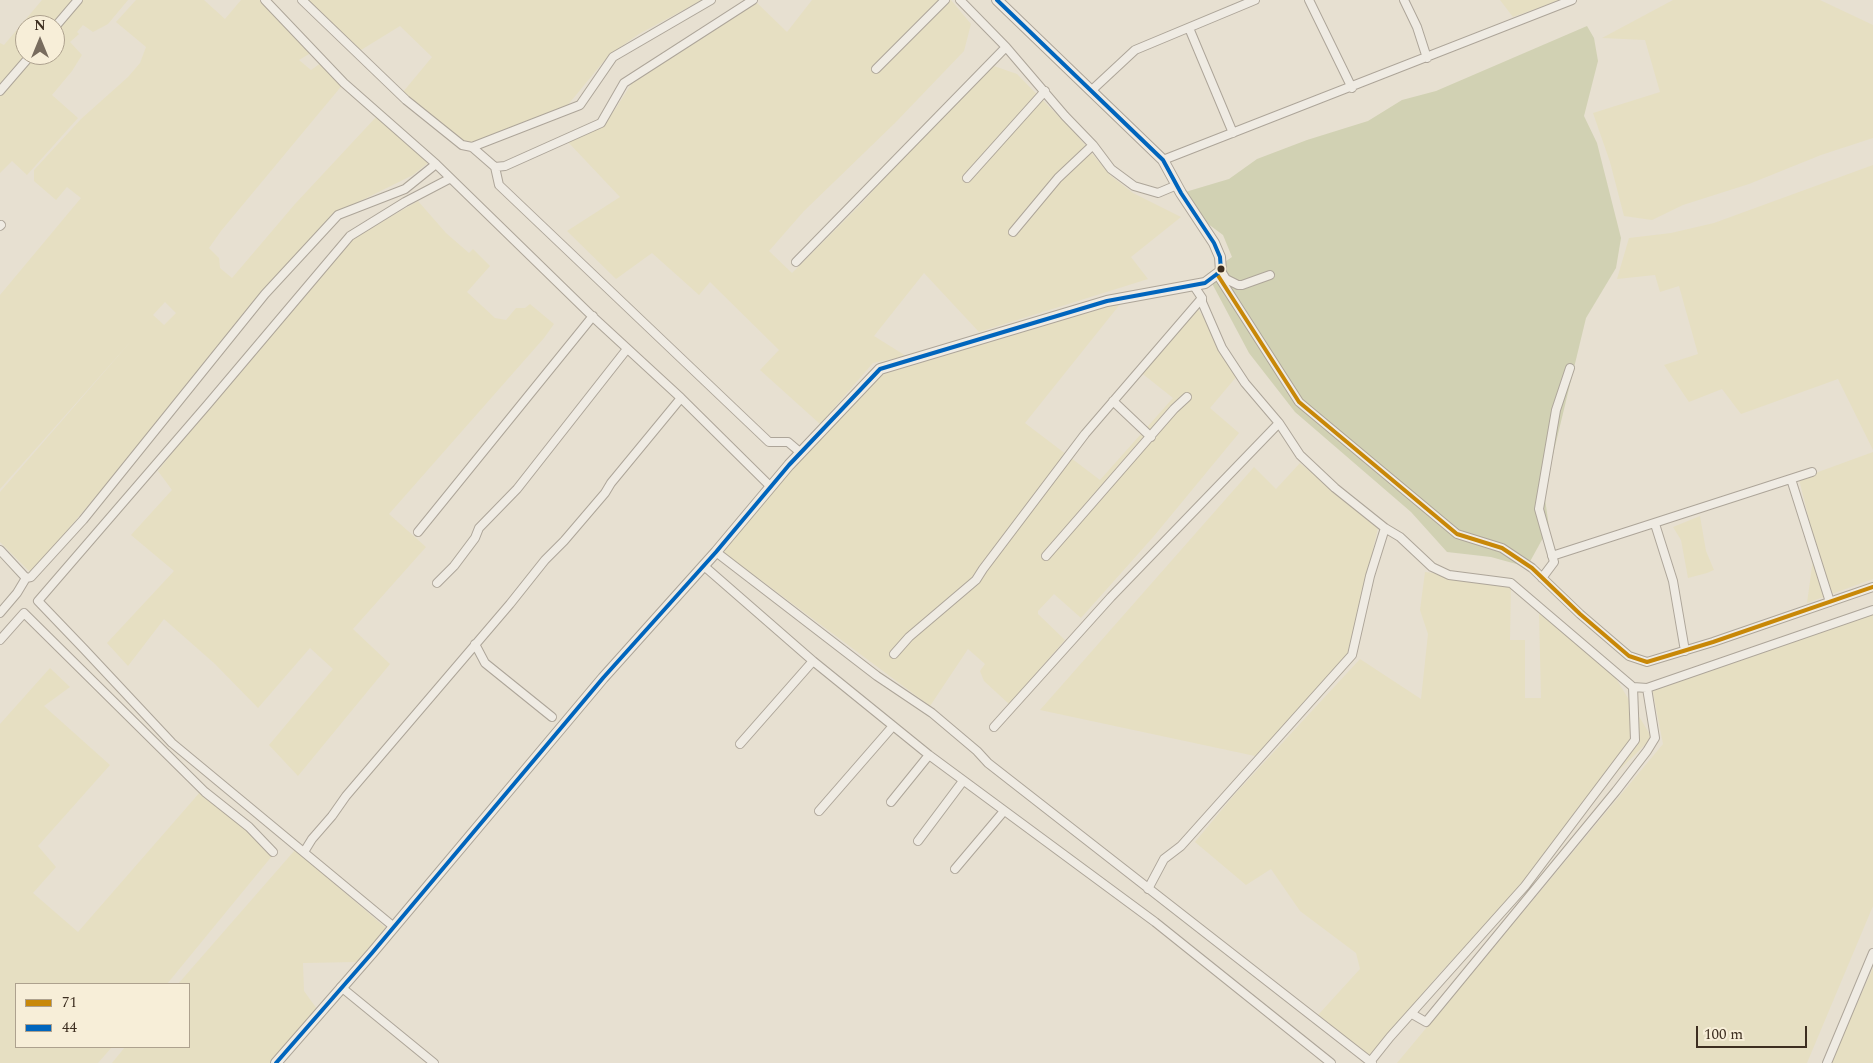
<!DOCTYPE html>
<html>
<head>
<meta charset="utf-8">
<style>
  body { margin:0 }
  #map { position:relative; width:1873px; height:1063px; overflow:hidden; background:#e7e0d1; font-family:Spectral,serif }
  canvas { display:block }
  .legend { position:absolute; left:15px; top:983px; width:175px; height:65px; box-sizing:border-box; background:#f7eed8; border:1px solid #ada18e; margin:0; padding:6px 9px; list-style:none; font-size:15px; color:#3d2e20 }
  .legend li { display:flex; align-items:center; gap:10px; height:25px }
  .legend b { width:25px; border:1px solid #ada18e }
  .north { position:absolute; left:15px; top:15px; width:50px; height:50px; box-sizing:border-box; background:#f7eed8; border:1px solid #ada18e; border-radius:50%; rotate:0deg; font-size:14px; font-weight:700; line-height:20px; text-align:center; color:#3d2e20 }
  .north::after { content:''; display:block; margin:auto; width:18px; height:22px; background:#786c5e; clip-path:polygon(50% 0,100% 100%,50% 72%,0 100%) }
  .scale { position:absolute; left:1696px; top:1026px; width:111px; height:22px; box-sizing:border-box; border:2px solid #3d2e20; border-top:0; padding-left:6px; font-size:15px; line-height:18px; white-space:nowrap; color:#3d2e20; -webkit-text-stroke:4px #f7eed8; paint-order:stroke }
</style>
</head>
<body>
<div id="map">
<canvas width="1873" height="1063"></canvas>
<ul class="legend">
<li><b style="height:6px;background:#c88808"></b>71</li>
<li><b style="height:6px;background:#0065bd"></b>44</li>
</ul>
<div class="north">N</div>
<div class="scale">100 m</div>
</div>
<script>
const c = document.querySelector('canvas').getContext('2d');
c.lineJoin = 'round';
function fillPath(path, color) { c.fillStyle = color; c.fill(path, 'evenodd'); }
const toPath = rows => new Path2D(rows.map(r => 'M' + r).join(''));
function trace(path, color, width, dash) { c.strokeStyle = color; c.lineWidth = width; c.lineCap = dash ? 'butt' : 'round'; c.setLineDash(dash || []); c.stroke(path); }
fillPath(toPath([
  [42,0,78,0,55,25,25,25,25,55,30,55,0,89,0,43,4,45],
  [79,0,128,0,108,24,93,32,83,25,77,32,79,34,70,42,82,55,72,71,52,95,78,118,27,175,12,161,0,173,0,93,32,55,55,55,55,28],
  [136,0,204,0,225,19,241,0,262,0,314,51,299,60,311,70,321,63,344,83,221,231,209,248,219,258,220,268,232,278,295,204,377,116,429,162,413,175,336,213,31,573,0,542,0,492,132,340,0,489,0,295,81,198,67,187,56,200,34,181,34,170,81,119,128,77,140,63,146,47,116,22],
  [165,302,176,313,164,325,153,315],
  [307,0,702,0,639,34,609,55,567,106,556,115,481,142,465,142,403,92,432,57,400,26,361,50],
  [754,0,787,32,812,0,951,0,971,24,964,51,895,123,804,211,769,251,792,273,861,204,913,146,994,66,1017,74,1075,133,1110,175,1133,193,1181,217,1131,257,1148,279,979,332,924,273,874,336,906,356,873,363,820,424,760,370,779,350,710,282,699,295,652,253,616,279,567,231,620,197,568,142,602,126,616,108,635,78],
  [1500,0,1560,0,1513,17],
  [1673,0,1820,0,1873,25,1873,138,1821,155,1749,184,1683,205,1652,220,1624,216,1610,162,1593,113,1660,92,1645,40,1602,38],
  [1873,165,1873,450,1838,379,1741,414,1722,389,1689,402,1664,365,1698,354,1679,286,1660,292,1655,275,1617,279,1629,238,1671,233,1714,223],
  [418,201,446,233,469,253,473,249,490,266,467,292,495,318,506,320,516,308,525,308,530,304,554,324,544,338,389,514,426,547,353,629,390,664,298,776,269,745,333,669,310,648,258,708,215,664,164,619,128,666,107,643,174,571,131,535,172,490,158,471,190,430,352,239],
  [1121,303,1025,423,1100,480,1173,398,1139,371,1196,306,1208,324,1219,352,1237,376,1210,408,1239,433,1154,536,1081,618,1054,594,1038,611,1038,614,1065,640,1009,704,984,681,980,671,985,664,968,649,930,706,723,552,783,477,874,377],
  [1873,452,1873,579,1807,603,1815,545,1799,479],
  [1300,463,1378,528,1349,655,1255,756,1040,710,1254,467,1276,489],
  [1700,516,1706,551,1714,570,1707,573,1688,578,1681,540,1673,527],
  [1425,572,1511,583,1510,640,1525,640,1525,698,1541,698,1539,613,1614,675,1652,738,1579,809,1523,885,1440,973,1368,1058,1318,1015,1360,969,1356,953,1300,911,1271,869,1246,885,1195,842,1234,795,1360,659,1421,699,1428,634,1420,610],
  [1873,609,1873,906,1807,1063,1397,1063,1663,744,1652,688],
  [50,668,70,687,44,706,110,765,38,846,56,867,33,893,78,932,201,791,240,822,272,856,167,984,16,984,16,1047,112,1047,98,1063,0,1063,0,724],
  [295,850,386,928,356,962,303,963,304,991,317,1009,272,1063,112,1063,125,1047,189,1047,189,984,178,984],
  [1873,967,1873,1063,1831,1063,1872,970]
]), '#e6dfc2');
fillPath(toPath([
  [1587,26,1594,38,1598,61,1584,116,1597,143,1621,238,1616,268,1586,318,1544,492,1549,527,1527,567,1491,557,1447,552,1411,512,1295,412,1249,353,1207,274,1232,257,1223,235,1196,215,1182,193,1229,179,1257,159,1307,140,1368,121,1402,100,1436,91]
]), '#d1d1b3');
const minor = toPath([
  [265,0,344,83,436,164,593,317,681,398,771,487],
  [302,0,406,100,462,145,472,147,495,167,505,166,601,123,624,83,753,0],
  [960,0,1006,47,1065,116,1093,145,1111,169,1134,186,1158,193,1177,185],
  [1309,0,1352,88],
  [1404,0,1417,27,1427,58],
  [55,27,78,0],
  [1189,28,1233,133],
  [876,69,945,0],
  [1092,90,1135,50,1255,0],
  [0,91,31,55],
  [472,147,580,105,613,57,711,0],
  [1163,160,1572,0],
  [495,167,499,185,769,442,788,442,801,453],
  [967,178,1045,91],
  [0,226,1,225],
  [1013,232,1058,178,1093,145],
  [796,262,1006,47],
  [1221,271,1226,279,1238,285,1242,285,1270,275],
  [1217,274,1299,402,1457,534,1502,548,1532,568,1580,614,1629,656,1647,662,1713,642,1873,587],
  [1113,401,1151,437],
  [1791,479,1830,602],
  [1655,524,1673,581,1685,651],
  [1385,528,1400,537,1432,567,1449,575,1511,583,1633,687,1647,688,1873,610],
  [418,532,593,316],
  [0,550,26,578],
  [716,552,877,676,932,713,977,751,988,763,1372,1063],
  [1046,556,1174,409,1187,397],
  [1552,556,1812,472],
  [704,566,813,661,929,755,1155,922,1331,1063],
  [1542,578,1554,562,1539,509,1556,410,1570,368],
  [437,583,454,566,475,538,479,528,517,489,627,349],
  [0,613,17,593,26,578,31,577,83,520,265,294,338,215,405,189,436,164],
  [0,640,24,613,205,792,249,827,273,852],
  [475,644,485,663,552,717],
  [894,654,909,637,976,580,983,569,1085,434,1202,298],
  [994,727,1111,597,1279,423],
  [740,744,813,661],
  [891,802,929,755],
  [819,811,893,726],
  [918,841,963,781],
  [304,852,312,839,332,816,346,796,510,604,545,560,564,541,605,493,611,483,681,398],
  [955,869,1004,811],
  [1148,889,1164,859,1181,846,1352,655,1370,576,1385,528,1335,488,1300,455,1279,423,1245,383,1222,348,1202,302,1202,298,1194,286],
  [394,927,172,743,84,649,38,601,208,404,350,236,405,202,449,179],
  [341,987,434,1063],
  [1412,1014,1426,1022,1616,791,1647,751,1655,738,1647,688],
  [1370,1062,1390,1037,1525,886,1635,740,1633,687],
  [1827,1063,1873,953]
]);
const tertiary = toPath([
  [276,1063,372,953,603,678,716,552,789,465,880,369,1107,301,1205,283,1221,271,1220,257,1214,243,1181,193,1163,160,997,0]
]);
trace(minor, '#ada599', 10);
trace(tertiary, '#ada599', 12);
trace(minor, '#efebe3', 8);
trace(tertiary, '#efebe3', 10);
trace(toPath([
  [1217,274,1299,402,1457,534,1502,548,1532,568,1580,614,1629,656,1647,662,1713,642,1873,587]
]), '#c88808', 4);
trace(toPath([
  [276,1063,372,953,603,678,716,552,789,465,880,369,1107,301,1205,283,1221,271,1220,257,1214,243,1181,193,1163,160,997,0]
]), '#0065bd', 4);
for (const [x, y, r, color] of [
  [1221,269,4.5,"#3d2e20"]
]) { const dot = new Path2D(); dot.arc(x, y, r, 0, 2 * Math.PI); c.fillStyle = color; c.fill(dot); trace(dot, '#f7eed8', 2); }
</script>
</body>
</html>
